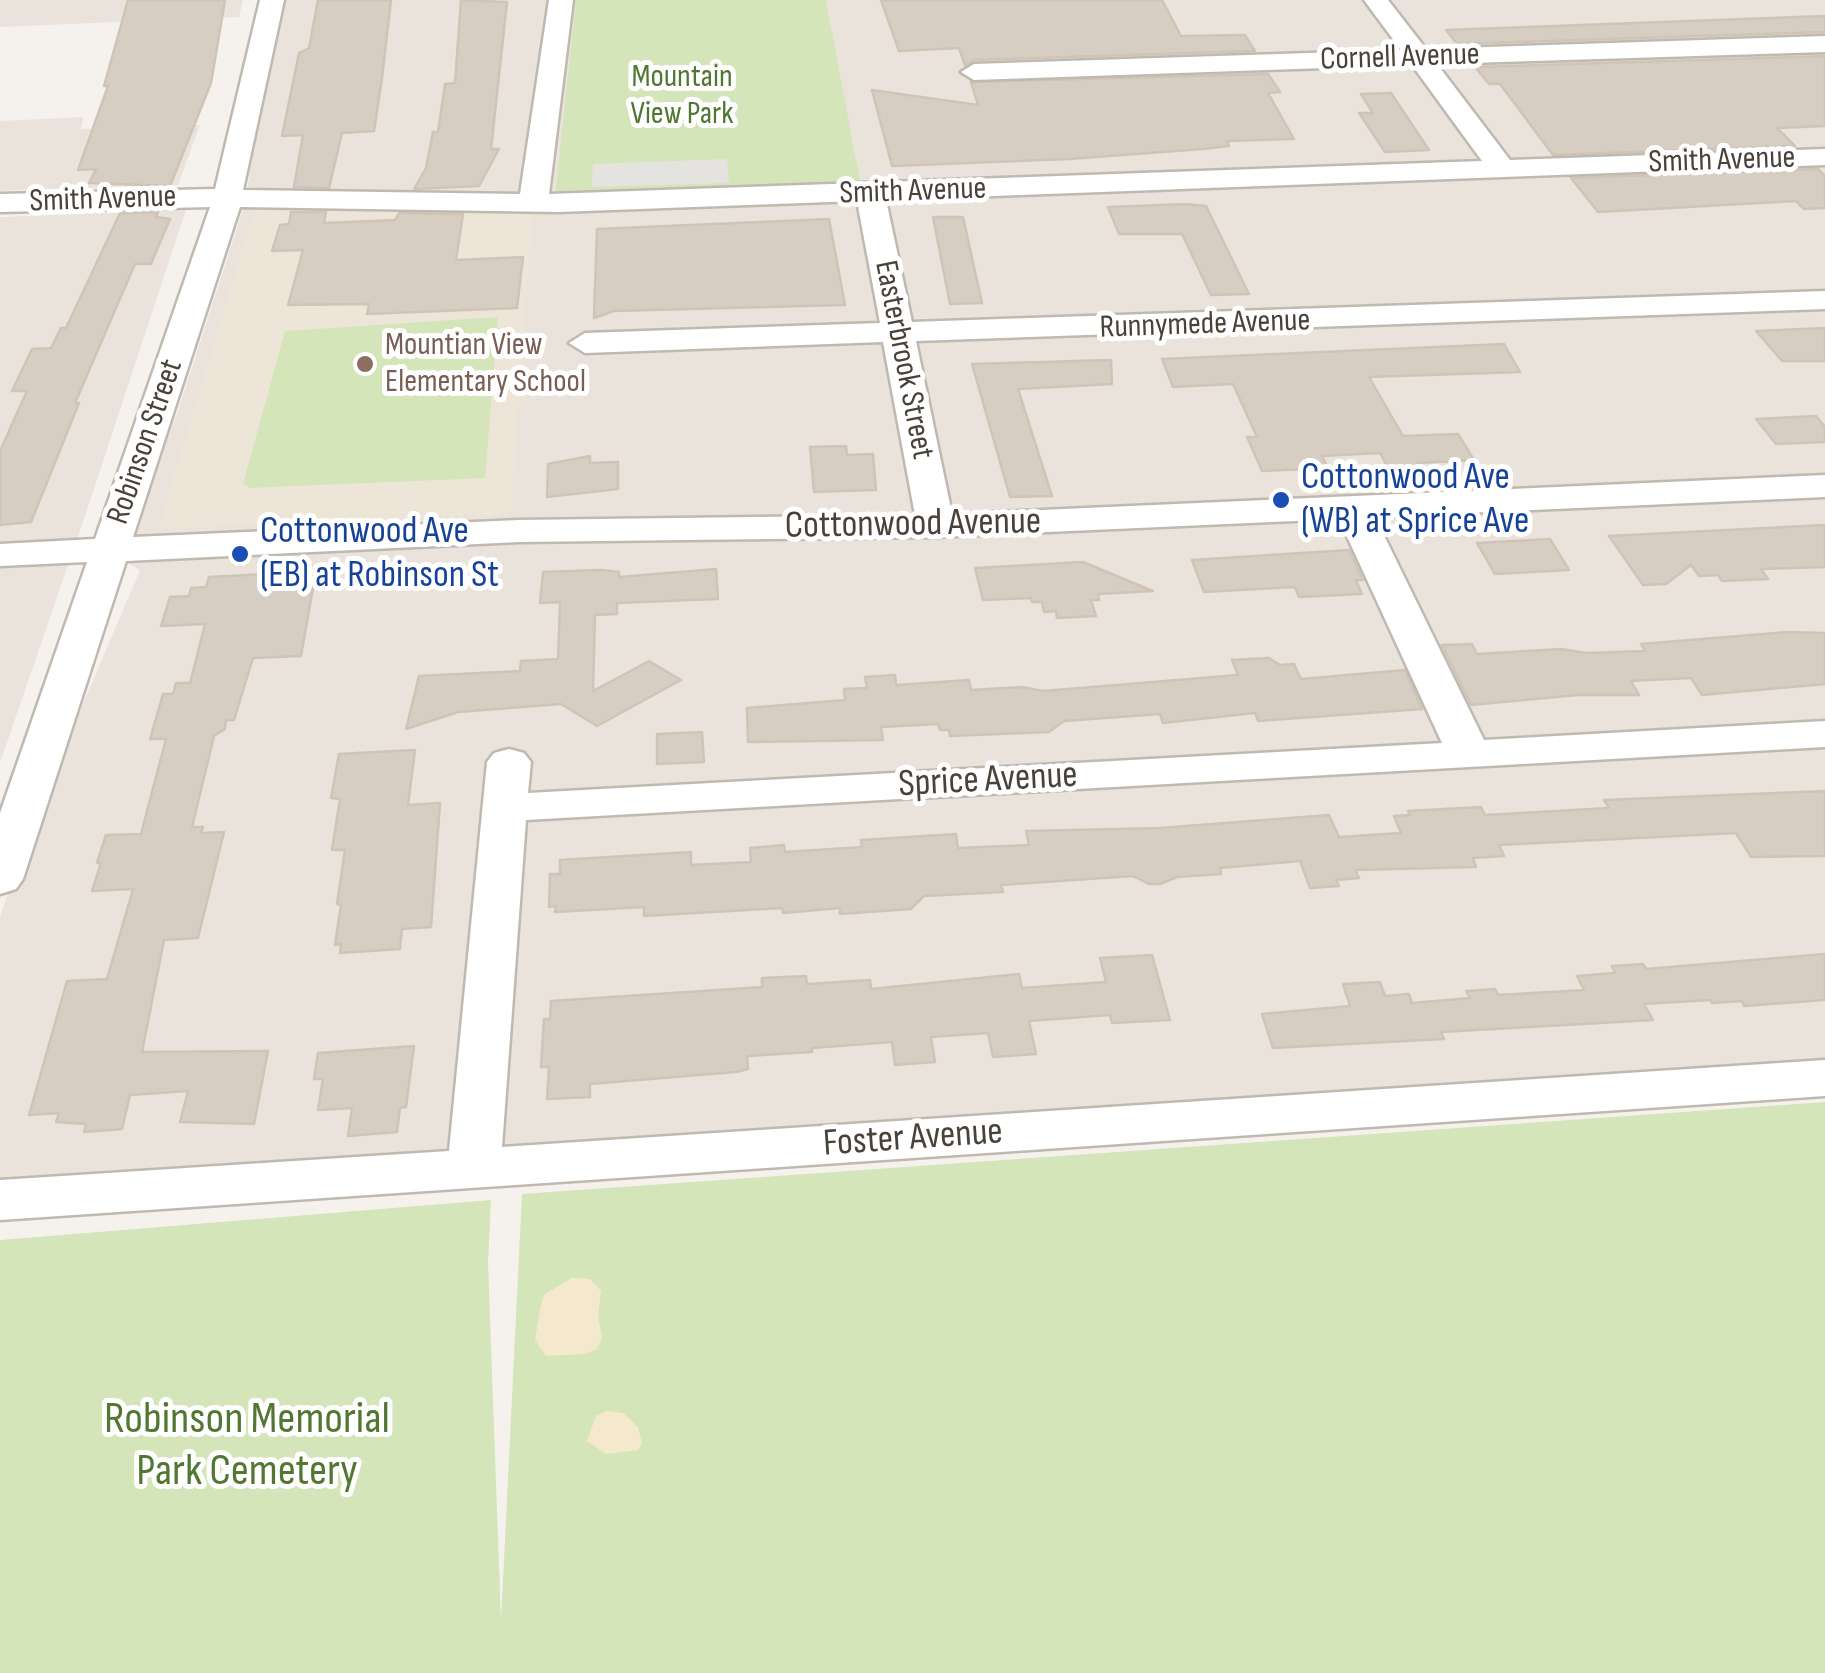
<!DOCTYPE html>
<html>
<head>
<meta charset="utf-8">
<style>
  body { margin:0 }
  canvas { display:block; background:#f5f2ed }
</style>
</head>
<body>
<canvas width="1825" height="1673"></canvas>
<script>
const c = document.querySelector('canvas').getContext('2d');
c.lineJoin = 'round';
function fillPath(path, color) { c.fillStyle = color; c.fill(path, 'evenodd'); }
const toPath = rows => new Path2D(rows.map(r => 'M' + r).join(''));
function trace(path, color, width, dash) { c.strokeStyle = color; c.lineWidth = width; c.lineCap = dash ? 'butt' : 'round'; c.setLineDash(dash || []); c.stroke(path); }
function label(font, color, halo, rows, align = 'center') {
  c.font = font + ' "Sofia Sans Condensed",sans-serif'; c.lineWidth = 10; c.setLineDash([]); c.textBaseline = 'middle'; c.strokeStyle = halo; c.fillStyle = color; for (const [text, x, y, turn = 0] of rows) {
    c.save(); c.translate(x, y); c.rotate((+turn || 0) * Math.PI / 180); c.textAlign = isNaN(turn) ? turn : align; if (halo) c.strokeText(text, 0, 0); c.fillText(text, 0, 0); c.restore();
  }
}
fillPath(toPath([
  [0,0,243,0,239,17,0,27],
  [283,0,1825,0,1825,1077,0,1210,0,917,34,819,140,570,119,558,176,417,245,203,267,63],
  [83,117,81,129,200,125,178,185,0,191,0,121],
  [186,210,86,513,0,763,0,217]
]), '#e9e3db');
fillPath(toPath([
  [271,209,532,214,511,513,158,529,254,211]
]), '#ede5d8');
fillPath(toPath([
  [576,0,826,0,861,187,555,197],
  [498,317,485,478,250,488,243,484,285,331],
  [1825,1102,1825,1673,0,1673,0,1240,491,1200,488,1263,501,1620,522,1194]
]), '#d5e5ba');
fillPath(toPath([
  [572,1278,590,1279,601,1291,598,1316,602,1337,597,1349,584,1354,546,1356,535,1340,541,1304,545,1294],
  [607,1411,623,1413,638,1427,642,1443,638,1450,606,1454,587,1441,596,1416]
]), '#f5e9cd');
fillPath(toPath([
  [727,159,729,183,592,187,593,164]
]), '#e5e3e0');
const building = toPath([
  [128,0,225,0,211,83,170,186,89,183,96,169,78,170,108,86,104,86,128,0],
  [318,0,391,0,382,78,374,131,342,133,329,188,294,187,303,135,282,136,299,53,309,48,318,0],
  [461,0,507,2,491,149,499,149,479,186,414,189,426,168,433,132,438,132,445,84,455,83,461,0],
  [881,0,1162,0,1181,36,1245,35,1255,51,974,60,965,65,959,48,899,51,881,0],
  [1825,16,1825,32,1457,44,1446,30,1825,16],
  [1825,56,1825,126,1777,128,1795,146,1553,155,1500,84,1489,84,1475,67,1825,56],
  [1268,74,1280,92,1268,93,1294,139,1227,141,1229,146,1203,149,1069,159,892,166,872,90,978,105,971,82,1268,74],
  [1391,93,1429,150,1385,152,1359,113,1373,113,1361,94,1391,93],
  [1818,169,1825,176,1825,208,1804,209,1796,201,1598,212,1571,178,1818,169],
  [1186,204,1206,206,1249,294,1211,295,1182,234,1119,234,1108,207,1186,204],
  [158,212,156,217,170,219,151,264,135,264,75,403,79,403,31,522,0,525,0,451,27,391,12,391,32,349,51,348,61,328,66,328,120,213,158,212],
  [291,212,326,212,324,223,395,220,399,213,463,214,456,260,523,257,517,308,367,314,369,304,288,305,303,250,272,251,280,225,289,224,291,212],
  [933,217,963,217,982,303,950,304,933,217],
  [829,219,845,305,614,311,594,318,597,229,829,219],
  [1825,328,1825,361,1782,361,1756,331,1825,328],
  [1504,344,1520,372,1369,377,1403,436,1458,434,1474,460,1418,463,1421,469,1390,471,1380,453,1322,456,1328,468,1262,471,1247,437,1257,437,1233,384,1173,387,1162,359,1504,344],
  [1111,360,1112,384,1018,389,1052,496,1010,497,972,364,1111,360],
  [1816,416,1825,427,1825,442,1776,444,1756,419,1816,416],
  [846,446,847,455,873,454,876,490,814,492,810,447,846,446],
  [590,456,590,463,618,462,618,489,547,497,548,464,590,456],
  [1825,525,1825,567,1761,569,1768,579,1722,581,1718,575,1699,576,1691,565,1666,584,1643,585,1609,536,1825,525],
  [1550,539,1569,570,1495,574,1477,543,1550,539],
  [1349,550,1363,580,1356,580,1362,594,1299,597,1295,587,1204,592,1192,560,1349,550],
  [1083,562,1153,591,1098,594,1099,600,1091,600,1096,616,1057,618,1056,611,1044,612,1042,602,1032,602,1031,598,983,600,975,568,1083,562],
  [716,569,718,599,617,603,617,614,595,615,593,691,649,661,681,680,597,726,561,704,458,712,406,729,419,676,520,671,521,661,558,659,560,602,540,603,543,572,600,570,619,572,619,577,716,569],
  [265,574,267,585,314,582,301,656,253,658,234,720,226,720,225,729,214,736,192,827,203,827,201,833,224,832,198,938,164,940,142,1052,268,1051,254,1124,180,1122,188,1091,130,1095,122,1129,84,1132,86,1124,56,1122,59,1113,29,1115,67,981,107,979,133,889,92,891,101,863,97,863,106,835,141,834,166,739,150,739,163,694,173,694,176,683,190,683,205,624,161,626,170,597,189,596,191,588,206,587,209,577,265,574],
  [1788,632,1825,633,1825,684,1702,695,1691,678,1631,681,1639,695,1578,695,1471,705,1442,645,1472,644,1477,654,1561,649,1586,653,1645,651,1641,644,1788,632],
  [1269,658,1280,665,1294,664,1301,679,1405,670,1422,709,1258,721,1255,713,1163,723,1160,714,1064,721,1049,732,950,736,949,730,940,730,938,724,881,727,883,740,748,742,747,708,845,700,844,689,867,688,865,677,895,675,896,685,969,680,971,690,1022,687,1043,691,1238,675,1232,660,1269,658],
  [702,732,704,762,657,764,657,734,702,732],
  [415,750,408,805,440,803,431,927,402,929,400,949,340,953,341,944,335,945,341,905,337,904,345,850,332,850,340,799,331,798,339,754,415,750],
  [1825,791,1825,856,1751,857,1736,833,1499,845,1504,856,1473,858,1476,867,1355,870,1359,878,1336,880,1339,886,1310,888,1300,861,1220,868,1221,874,1177,877,1160,884,1149,884,1133,876,1001,885,1003,892,924,896,911,909,840,914,840,908,783,913,782,908,644,916,644,907,555,912,556,906,549,907,550,874,560,874,560,860,691,852,691,865,751,862,750,848,784,845,785,852,862,847,861,840,956,834,958,848,1029,845,1026,831,1160,828,1329,815,1339,837,1401,833,1394,816,1410,815,1408,811,1481,807,1485,815,1609,808,1604,800,1825,791],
  [1825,954,1825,1000,1744,1006,1742,1001,1712,1003,1710,1000,1644,1004,1653,1020,1441,1032,1444,1039,1273,1048,1262,1014,1350,1006,1343,984,1380,982,1385,996,1409,994,1412,1003,1470,998,1466,991,1495,989,1498,995,1584,990,1577,976,1615,973,1612,966,1643,964,1646,969,1825,954],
  [1152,955,1170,1020,1112,1023,1110,1015,1029,1021,1036,1054,993,1057,988,1033,931,1037,935,1062,895,1065,892,1042,812,1048,812,1052,747,1056,748,1069,736,1072,590,1084,590,1097,547,1099,549,1067,541,1067,544,1019,550,1019,551,1001,762,987,762,978,806,976,807,984,870,980,871,989,1019,974,1022,988,1106,982,1100,958,1152,955],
  [414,1046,406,1107,400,1108,397,1132,348,1136,352,1108,318,1110,323,1079,314,1079,318,1053,414,1046]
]);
fillPath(building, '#d6cdc3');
trace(building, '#d0c4b7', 2.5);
const minor = toPath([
  [260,0,284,0,243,190,520,194,549,0,573,0,549,194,1482,161,1412,65,974,80,961,72,974,64,1401,50,1364,0,1388,0,1426,49,1825,36,1825,52,1437,64,1510,160,1825,149,1825,165,886,200,912,322,1825,291,1825,309,916,341,952,514,1825,475,1825,497,1375,517,1484,740,1825,721,1825,747,526,820,502,1147,1825,1060,1825,1096,0,1220,0,1180,449,1151,487,762,494,753,509,749,524,753,531,762,528,793,1442,743,1339,519,936,537,519,542,126,561,23,879,16,889,0,894,0,813,87,562,0,566,0,544,95,539,210,207,0,212,0,194,215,189,260,0],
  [857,201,880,323,585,333,569,343,585,353,883,342,915,515,519,520,133,537,240,207,558,212,857,201]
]);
trace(minor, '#c0b9b0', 5);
fillPath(minor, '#fff');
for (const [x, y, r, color] of [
  [365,364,10,"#8d6e63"],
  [1281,500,10,"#1a4fb4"],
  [240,554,10,"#1a4fb4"]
]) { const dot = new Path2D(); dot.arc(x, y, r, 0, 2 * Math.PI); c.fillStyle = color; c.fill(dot); trace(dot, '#fff', 4); }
label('32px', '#49423b', '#fff', [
  ["Cornell Avenue",1400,58,-2],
  ["Smith Avenue",1722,161,-2],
  ["Smith Avenue",913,192,-2],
  ["Smith Avenue",103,200,-2],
  ["Runnymede Avenue",1205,325,-2],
  ["Easterbrook Street",903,360,79],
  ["Robinson Street",146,442,-71]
]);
label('32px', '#517732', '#fff', [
  ["Mountain",682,78],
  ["View Park",682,115]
]);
label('32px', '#785e54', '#fff', [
  ["Mountian View",385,346],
  ["Elementary School",385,383]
], 'left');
label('38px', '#164399', '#fff', [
  ["Cottonwood Ave",1301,478],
  ["(WB) at Sprice Ave",1301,522],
  ["Cottonwood Ave",260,532],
  ["(EB) at Robinson St",260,576]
], 'left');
label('38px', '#49423b', '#fff', [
  ["Cottonwood Avenue",913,525,-1],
  ["Sprice Avenue",988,781,-3],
  ["Foster Avenue",913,1139,-4]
]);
label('45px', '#517732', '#fff', [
  ["Robinson Memorial",247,1421],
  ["Park Cemetery",247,1473]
]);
</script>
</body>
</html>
